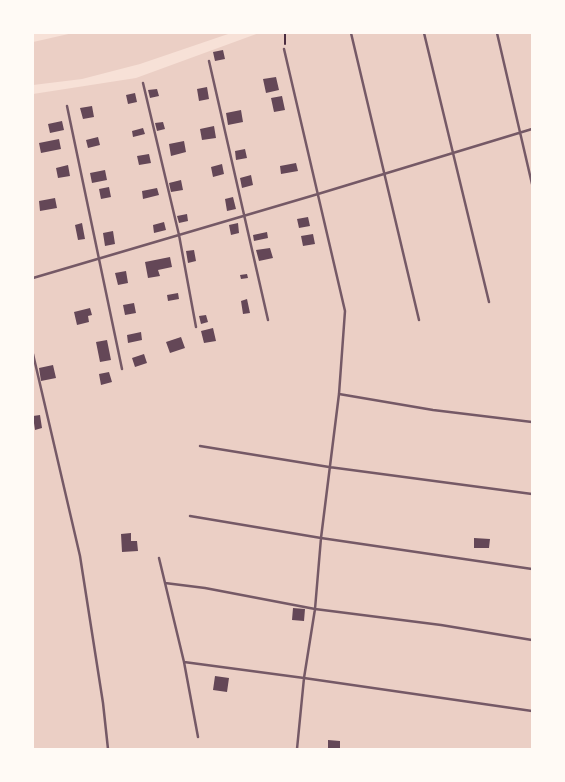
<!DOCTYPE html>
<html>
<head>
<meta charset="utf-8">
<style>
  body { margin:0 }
  #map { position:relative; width:565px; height:782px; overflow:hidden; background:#f7e1d7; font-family:"Nunito Sans",sans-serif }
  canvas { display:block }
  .frame { position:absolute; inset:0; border:34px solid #fffaf5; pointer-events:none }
</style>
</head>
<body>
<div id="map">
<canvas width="565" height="782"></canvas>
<div class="frame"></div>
</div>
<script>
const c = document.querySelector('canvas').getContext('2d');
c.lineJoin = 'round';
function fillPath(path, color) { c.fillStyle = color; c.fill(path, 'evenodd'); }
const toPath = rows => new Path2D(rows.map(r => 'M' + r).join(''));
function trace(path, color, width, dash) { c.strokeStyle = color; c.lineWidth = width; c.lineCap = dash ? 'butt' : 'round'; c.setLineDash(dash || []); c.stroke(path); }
fillPath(toPath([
  [73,33,231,33,140,64,82,79,33,85,33,42],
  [259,33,532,33,532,749,33,749,33,94,136,78]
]), '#ebcfc5');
fillPath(toPath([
  [223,50,225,59,215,61,213,52],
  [276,77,279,90,266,93,263,79],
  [207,87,209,99,199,101,197,89],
  [157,89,159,96,150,98,148,90],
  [135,93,137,102,128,104,126,95],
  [282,96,285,110,274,112,271,98],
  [92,106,94,117,83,119,80,108],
  [241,110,243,122,228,125,226,113],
  [62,121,64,130,50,133,48,124],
  [163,122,165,129,157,131,155,123],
  [214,126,216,138,202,140,200,129],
  [143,128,145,134,133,137,132,131],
  [98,137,100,145,88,148,86,140],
  [59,139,61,149,41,153,39,143],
  [184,141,186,152,171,156,169,144],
  [245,149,247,158,236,160,235,151],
  [149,154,151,163,139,165,137,156],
  [296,163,298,171,281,174,280,166],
  [222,164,224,174,213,177,211,167],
  [68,165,70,176,58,178,56,168],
  [105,170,107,180,92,183,90,173],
  [251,175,253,185,242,188,240,178],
  [181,180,183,190,171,192,169,183],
  [109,187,111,197,101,199,99,189],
  [157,188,159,195,143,199,142,191],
  [233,197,236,209,227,211,225,199],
  [55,198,57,208,40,211,39,201],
  [187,214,188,221,179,223,177,216],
  [308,217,310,226,299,228,297,219],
  [164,222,166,230,154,233,153,225],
  [82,223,85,239,78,240,75,225],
  [238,223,239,233,231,235,229,225],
  [113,231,115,244,105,246,103,233],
  [267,232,268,238,254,241,253,235],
  [313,234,315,244,303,246,301,236],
  [270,248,273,258,259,261,256,250],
  [194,250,196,261,188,263,186,251],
  [170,257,172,267,158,270,160,276,148,278,145,262],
  [126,271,128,283,118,285,115,273],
  [247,274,248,278,241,279,240,275],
  [178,293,179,299,168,301,167,295],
  [247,299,250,313,243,314,241,301],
  [134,303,136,313,125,315,123,305],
  [90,308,92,315,88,316,89,322,77,325,74,312],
  [206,315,208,322,201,324,199,316],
  [213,328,216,341,204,343,201,331],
  [141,332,142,340,128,343,127,335],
  [181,337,185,348,170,353,166,342],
  [107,340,111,360,100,362,96,342],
  [144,354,147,363,135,367,132,358],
  [53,365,56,378,41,381,39,368],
  [109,372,112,382,101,385,99,374],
  [40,415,42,428,35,430,33,416],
  [131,533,131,541,137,541,138,551,122,552,121,534],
  [474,538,490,539,489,548,474,548],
  [293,608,305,609,304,621,292,620],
  [215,676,229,678,227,692,213,690],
  [328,740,340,741,340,749,328,748]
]), '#644757');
trace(toPath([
  [285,44,285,33]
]), '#4a2c40', 2);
trace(toPath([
  [351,33,419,320],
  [424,33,489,302],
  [497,33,532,184],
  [284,49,345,311,339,394,321,538,315,609,304,678,297,749],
  [209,61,268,320],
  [143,83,179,235,196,327],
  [67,106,122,369],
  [33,278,318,194,532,129],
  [33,354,80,556,103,703,108,749],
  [339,394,433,410,532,422],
  [200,446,329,467,532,494],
  [190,516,321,538,532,569],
  [159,558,184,662,198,737],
  [165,583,205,588,315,609,441,625,532,640],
  [184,662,304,678,532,711]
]), '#755966', 2.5);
</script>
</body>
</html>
